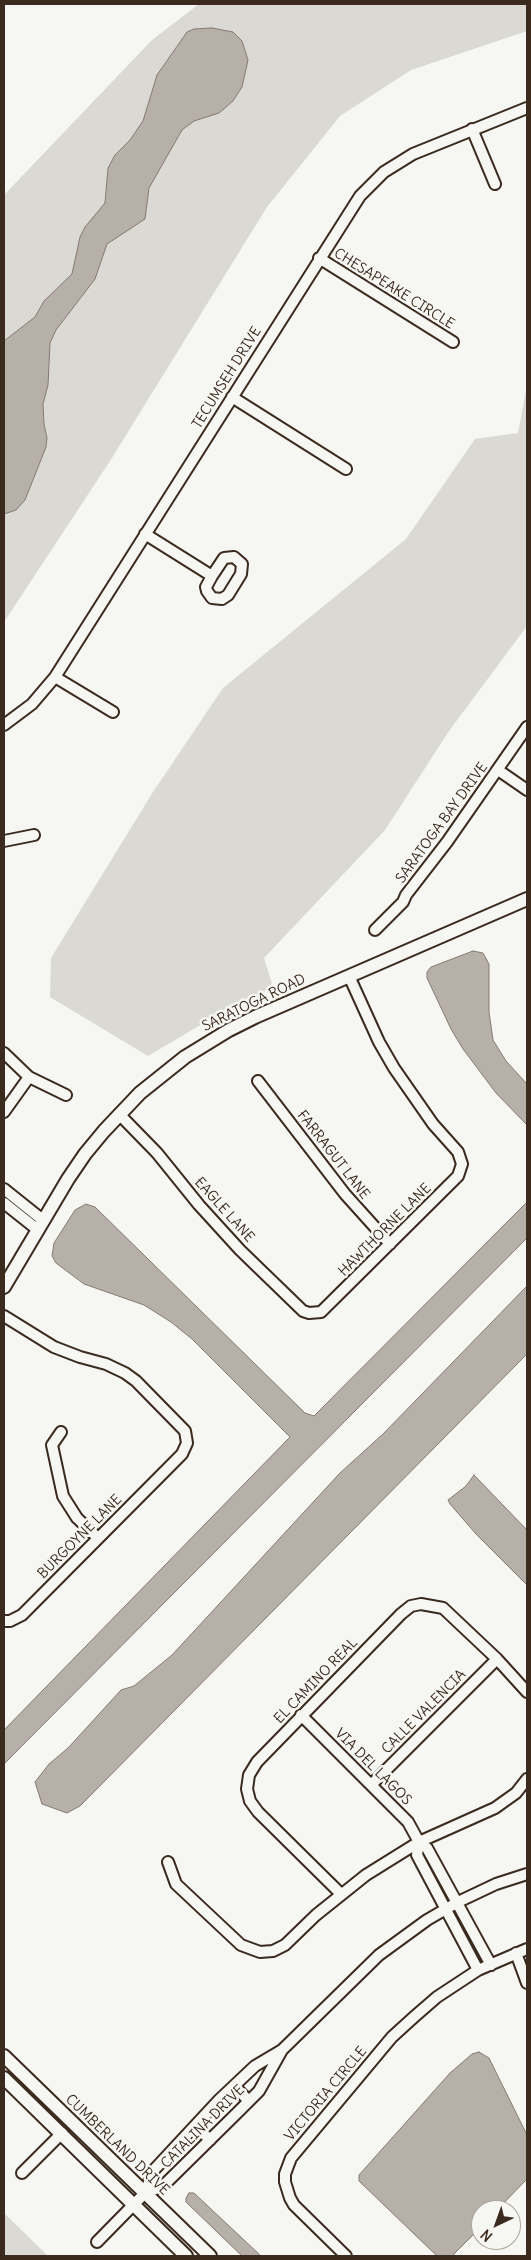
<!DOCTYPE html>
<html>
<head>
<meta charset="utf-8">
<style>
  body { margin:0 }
  #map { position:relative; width:531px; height:2260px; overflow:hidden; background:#f6f6f2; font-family:Delius,sans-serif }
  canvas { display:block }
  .frame { position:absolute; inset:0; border:5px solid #3b2a1e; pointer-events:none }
  .north { position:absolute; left:471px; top:2200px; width:50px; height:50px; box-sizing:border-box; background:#f6f6f2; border:1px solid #aba49d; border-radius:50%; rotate:222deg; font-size:14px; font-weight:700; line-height:20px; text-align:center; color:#3b2a1e }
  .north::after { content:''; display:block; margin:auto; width:18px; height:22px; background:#3b2a1e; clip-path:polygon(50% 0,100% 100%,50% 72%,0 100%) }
</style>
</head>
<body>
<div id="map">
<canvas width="531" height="2260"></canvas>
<div class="frame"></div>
<div class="north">N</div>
</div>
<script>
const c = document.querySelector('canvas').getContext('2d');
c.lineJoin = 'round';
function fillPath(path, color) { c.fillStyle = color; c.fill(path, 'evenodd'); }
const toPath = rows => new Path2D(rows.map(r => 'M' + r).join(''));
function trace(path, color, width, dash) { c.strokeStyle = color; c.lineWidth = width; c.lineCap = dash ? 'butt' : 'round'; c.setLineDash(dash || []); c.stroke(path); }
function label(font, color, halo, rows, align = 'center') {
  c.font = font + ' Delius,sans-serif'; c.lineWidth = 5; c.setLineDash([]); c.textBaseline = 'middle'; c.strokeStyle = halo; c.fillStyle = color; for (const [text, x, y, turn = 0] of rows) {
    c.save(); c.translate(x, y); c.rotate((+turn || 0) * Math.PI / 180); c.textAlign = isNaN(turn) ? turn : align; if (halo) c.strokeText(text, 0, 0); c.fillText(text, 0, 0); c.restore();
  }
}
fillPath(toPath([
  [199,4,527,4,527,31,411,70,340,116,267,207,110,461,4,622,4,195,152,40],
  [527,385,527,626,449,731,385,830,264,958,273,987,231,1007,148,1056,50,997,51,958,153,792,223,688,406,539,475,439,518,433],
  [4,2213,48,2256,4,2256]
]), '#dad9d3');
const water = toPath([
  [212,28,233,32,242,41,248,60,242,87,233,101,219,113,194,121,182,130,149,188,145,219,107,244,95,279,56,330,50,343,48,385,43,404,44,424,47,438,46,447,25,500,16,510,4,514,4,341,35,317,44,301,72,274,80,237,85,227,105,203,108,168,115,155,130,140,143,121,157,75,187,32,194,29,212,28],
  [473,951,483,953,489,964,489,1012,493,1040,506,1061,527,1084,527,1125,496,1093,463,1049,451,1029,427,978,427,972,431,967,473,951],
  [527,1202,527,1238,4,1764,4,1730,290,1437,192,1339,171,1322,144,1305,84,1284,56,1263,52,1256,54,1243,75,1210,86,1204,95,1207,305,1413,314,1416,527,1202],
  [527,1286,527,1354,80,1806,67,1813,42,1804,35,1782,49,1764,68,1748,121,1690,134,1686,172,1655,340,1473,383,1434,527,1286],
  [474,1475,527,1530,527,1585,476,1534,450,1504,448,1500,466,1486,474,1475],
  [479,2052,489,2058,527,2135,527,2179,497,2210,481,2210,481,2227,452,2256,437,2256,359,2181,359,2175,450,2073,472,2054,479,2052],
  [189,2193,194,2193,261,2256,242,2256,186,2202,186,2198,189,2193]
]);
fillPath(water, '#b6b0a9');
trace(water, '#857a71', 1);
const minor = toPath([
  [472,129,495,184],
  [319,258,453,342],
  [232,397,346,469],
  [145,534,212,576,224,558,234,557,242,564,241,574,228,595,222,599,212,598,207,591,206,587,212,576],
  [55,677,113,712],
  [4,725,32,704,55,677,360,196,384,172,413,154,527,108],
  [498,770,527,790],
  [4,841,34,835],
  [375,930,403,902,406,895,447,842,527,727],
  [4,1053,29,1077,66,1095],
  [258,1081,345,1194,390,1244],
  [4,1112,29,1077],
  [119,1114,157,1153,199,1205,240,1250,303,1311,309,1313,321,1312,458,1176,462,1164,458,1152,433,1124,394,1068,379,1042,349,976],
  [4,1189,44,1221],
  [4,1203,38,1230],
  [4,1316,54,1347,80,1357,106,1364,125,1373,136,1381,185,1431,187,1443,182,1454,22,1615,10,1621,4,1621],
  [61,1432,52,1445,63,1496,77,1518,98,1538],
  [301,1715,408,1822,419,1842,427,1848,491,1965],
  [371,1785,497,1659],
  [419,1842,417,1855,478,1970],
  [168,1862,176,1884,241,1945,260,1952,273,1951,285,1945,316,1915,366,1875,419,1842,495,1808,516,1793,527,1779],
  [341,1894,258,1812,250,1801,247,1789,249,1775,257,1762,401,1614,411,1606,421,1604,443,1608,497,1659,527,1692],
  [516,1953,527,1983],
  [234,2086,249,2101],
  [196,2126,210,2140],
  [22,2173,62,2133],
  [145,2193,163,2186,237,2113,259,2091,282,2050],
  [97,2242,145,2193,153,2171,219,2100,255,2066,282,2050,379,1955,427,1920,458,1902,496,1884,527,1874],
  [346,2256,294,2205,290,2198,285,2182,285,2174,291,2158,392,2037,414,2017,437,1997,478,1970,527,1949]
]);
const tertiary = toPath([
  [4,1287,68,1179,85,1154,104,1131,140,1093,185,1057,229,1030,255,1017,527,899],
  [4,2056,210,2256],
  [4,2078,186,2256]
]);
trace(minor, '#3b2a1e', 14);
trace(tertiary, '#3b2a1e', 16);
trace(minor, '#f6f6f2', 10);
trace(tertiary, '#f6f6f2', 12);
label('14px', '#3b2a1e', '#f6f6f2', [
  ["CHESAPEAKE CIRCLE",394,289,32],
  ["TECUMSEH DRIVE",227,378,-58],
  ["SARATOGA BAY DRIVE",442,823,-54],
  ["SARATOGA ROAD",254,1003,-26],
  ["FARRAGUT LANE",333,1155,52],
  ["EAGLE LANE",224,1210,48],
  ["HAWTHORNE LANE",385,1230,-45],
  ["BURGOYNE LANE",80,1537,-45],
  ["EL CAMINO REAL",316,1681,-46],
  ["CALLE VALENCIA",424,1712,-45],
  ["VIA DEL LAGOS",373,1767,45],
  ["VICTORIA CIRCLE",326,2094,-50],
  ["CATALINA DRIVE",203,2127,-45],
  ["CUMBERLAND DRIVE",117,2145,44]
]);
</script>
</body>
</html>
